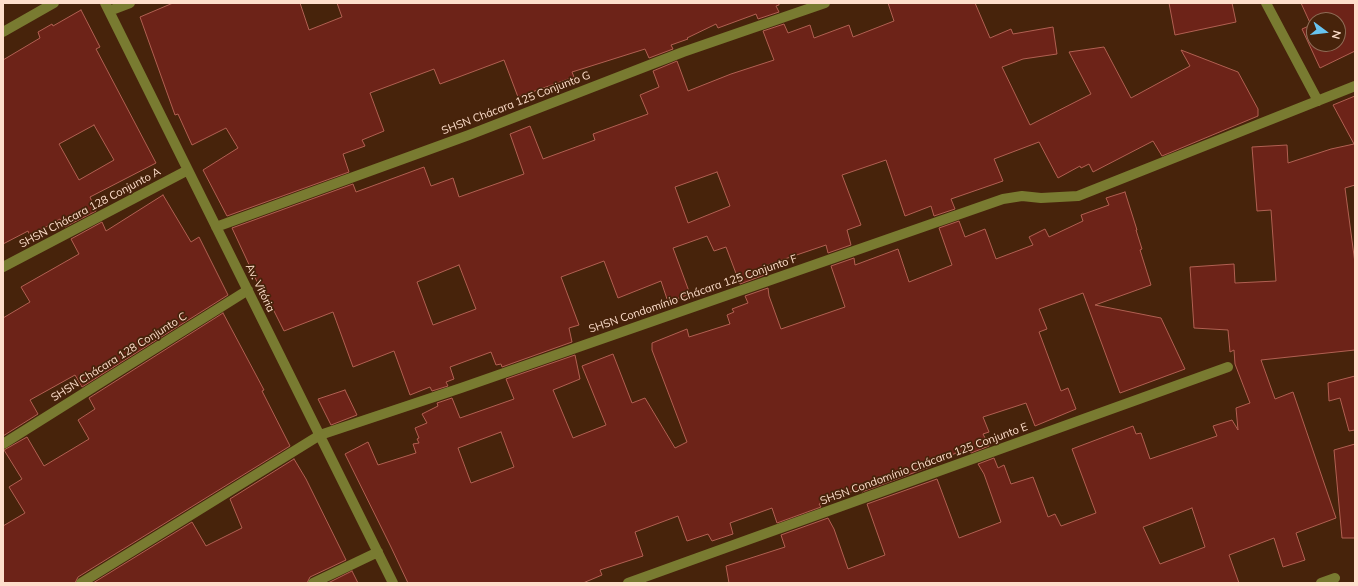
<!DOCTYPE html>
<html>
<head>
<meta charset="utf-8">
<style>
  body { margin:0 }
  #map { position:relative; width:1358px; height:586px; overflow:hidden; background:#47230b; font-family:Mulish,sans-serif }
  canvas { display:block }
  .frame { position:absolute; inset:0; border:4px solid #fedecb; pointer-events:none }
  .north { position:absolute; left:1306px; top:12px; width:40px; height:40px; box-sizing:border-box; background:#47230b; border:1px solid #906e58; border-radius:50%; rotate:105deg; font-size:11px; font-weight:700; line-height:16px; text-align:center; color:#fedecb }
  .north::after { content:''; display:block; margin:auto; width:14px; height:18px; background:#68c4f0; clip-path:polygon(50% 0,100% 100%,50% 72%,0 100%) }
</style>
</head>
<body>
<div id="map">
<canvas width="1358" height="586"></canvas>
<div class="frame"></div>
<div class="north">N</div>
</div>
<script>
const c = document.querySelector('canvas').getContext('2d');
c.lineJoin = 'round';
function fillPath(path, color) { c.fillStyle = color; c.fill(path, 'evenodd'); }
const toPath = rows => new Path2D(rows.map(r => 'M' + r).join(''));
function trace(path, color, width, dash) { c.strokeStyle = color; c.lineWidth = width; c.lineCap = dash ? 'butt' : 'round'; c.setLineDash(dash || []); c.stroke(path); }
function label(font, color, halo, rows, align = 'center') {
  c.font = font + ' Mulish,sans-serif'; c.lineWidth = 3.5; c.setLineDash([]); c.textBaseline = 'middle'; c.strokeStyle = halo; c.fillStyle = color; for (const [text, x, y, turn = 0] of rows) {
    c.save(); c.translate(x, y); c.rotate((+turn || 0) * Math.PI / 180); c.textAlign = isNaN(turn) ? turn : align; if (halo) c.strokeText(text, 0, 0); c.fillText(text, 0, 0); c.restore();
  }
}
const building = toPath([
  [173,3,300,3,309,30,342,17,337,3,779,3,779,5,776,6,779,12,758,19,756,14,718,28,716,24,687,38,688,39,671,45,673,49,649,58,645,49,572,72,574,77,518,97,504,60,440,84,434,69,370,93,384,131,362,140,365,146,343,154,349,172,227,216,203,170,238,148,226,128,192,145,178,114,175,115,140,17,173,3],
  [888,3,975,3,990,38,1011,29,1013,34,1053,27,1057,54,1023,59,1002,67,1030,125,1091,94,1069,52,1104,47,1131,98,1190,66,1181,50,1238,72,1258,109,1258,116,1162,156,1153,141,1093,172,1089,164,1081,168,1080,166,1058,178,1039,142,994,159,1003,181,951,199,955,209,934,216,931,206,905,216,886,160,842,175,861,225,847,230,851,245,828,253,826,245,767,265,767,274,740,284,726,247,714,251,707,236,673,248,690,294,668,302,661,281,618,298,604,261,561,277,579,325,569,328,572,342,502,367,501,364,496,365,491,352,450,367,454,379,446,382,448,386,432,391,430,387,410,395,394,351,353,367,333,312,284,331,261,285,259,286,232,228,353,184,356,192,424,167,431,186,453,178,459,197,524,174,510,134,530,126,543,159,595,140,593,134,648,114,640,95,659,87,653,71,677,61,688,91,731,74,774,60,763,31,784,24,788,33,810,25,814,38,849,25,853,37,894,21,888,3],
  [717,172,730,206,688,223,675,187,717,172],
  [459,265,476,309,433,325,417,282,459,265],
  [1169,3,1232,3,1236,22,1175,35,1169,3],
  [1301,3,1355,3,1355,51,1320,68,1302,29,1311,25,1301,3],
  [1314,20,1338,20,1338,44,1314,44,1314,20],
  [81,10,100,47,96,49,156,163,90,197,96,211,65,227,60,219,30,236,28,231,3,244,3,60,40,38,38,32,52,24,53,26,81,10],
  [94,125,114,160,79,180,59,144,94,125],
  [1355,96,1355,185,1345,188,1355,263,1355,350,1261,360,1275,399,1293,392,1336,518,1296,533,1305,560,1283,567,1274,538,1229,555,1239,583,729,583,726,566,785,547,781,535,828,518,834,529,848,569,885,555,867,504,937,479,959,538,1001,522,984,474,978,464,994,458,998,468,1004,465,1011,484,1033,477,1048,517,1055,514,1061,526,1096,513,1072,449,1133,426,1136,434,1141,433,1150,459,1217,436,1213,426,1232,420,1238,430,1236,408,1250,403,1235,364,1234,350,1230,352,1228,330,1194,328,1190,267,1234,264,1235,283,1276,281,1271,210,1257,211,1252,147,1287,145,1288,163,1331,149,1354,144,1333,105,1355,96],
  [1192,508,1205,547,1160,564,1143,527,1192,508],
  [1125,192,1137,230,1136,230,1142,249,1140,250,1151,285,1095,305,1161,318,1185,369,1120,393,1083,293,1039,309,1047,329,1039,332,1061,391,1068,388,1076,409,1035,426,1026,403,983,417,989,432,983,434,989,446,971,453,968,449,931,462,932,466,862,492,861,488,819,504,821,507,777,523,772,508,730,523,733,534,712,541,708,534,687,541,678,516,635,532,643,556,600,570,602,575,583,583,408,583,391,547,345,454,368,442,378,465,416,453,413,444,419,443,417,439,419,438,415,428,427,423,422,414,438,406,437,403,452,398,460,418,514,399,506,379,575,355,580,379,553,390,573,438,606,425,582,366,613,354,632,403,645,398,675,448,687,442,652,350,652,343,687,329,689,337,730,324,727,315,734,312,732,309,748,303,745,296,768,288,769,296,781,329,845,307,831,266,854,258,855,265,898,249,909,282,952,265,939,228,959,221,965,237,985,229,996,259,1033,245,1029,237,1045,229,1049,237,1083,221,1081,215,1109,205,1106,198,1125,192],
  [501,432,514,467,471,483,458,448,501,432],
  [163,195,191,242,199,237,228,295,82,387,75,375,30,400,38,414,3,436,3,318,30,302,21,287,79,254,71,239,102,222,106,231,163,195],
  [223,313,264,390,262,391,290,446,78,577,75,583,3,583,3,526,25,513,9,487,22,479,4,450,27,437,44,466,89,439,78,420,95,409,89,398,223,313],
  [1355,376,1355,430,1349,431,1340,398,1329,401,1328,383,1355,376],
  [345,390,357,415,331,425,318,399,345,390],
  [1355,444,1355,538,1342,538,1334,450,1355,444],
  [294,459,306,479,346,560,310,577,307,583,93,583,192,522,206,546,242,528,230,499,294,459],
  [352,571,358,583,328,583,352,571]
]);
fillPath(building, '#6d2318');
trace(building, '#b16052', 1);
trace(toPath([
  [105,3,393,583],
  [1266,3,1318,101],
  [109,11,130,3],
  [3,32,54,3],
  [216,227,469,135,683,52,825,3],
  [3,267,188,170],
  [3,444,248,290],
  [81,583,320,435,461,388,1003,199,1022,196,1041,198,1078,196,1355,86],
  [313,583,378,552],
  [628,583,1228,367],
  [1321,583,1335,578]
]), '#797b31', 10);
label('11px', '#fedecb', '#47230b', [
  ["SHSN Chácara 125 Conjunto G",516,103,-21],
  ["SHSN Chácara 128 Conjunto A",90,208,-28],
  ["Av. Vitória",260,288,64],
  ["SHSN Condomínio Chácara 125 Conjunto F",693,294,-19],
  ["SHSN Chácara 128 Conjunto C",119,357,-32],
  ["SHSN Condomínio Chácara 125 Conjunto E",924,464,-20]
]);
</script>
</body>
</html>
